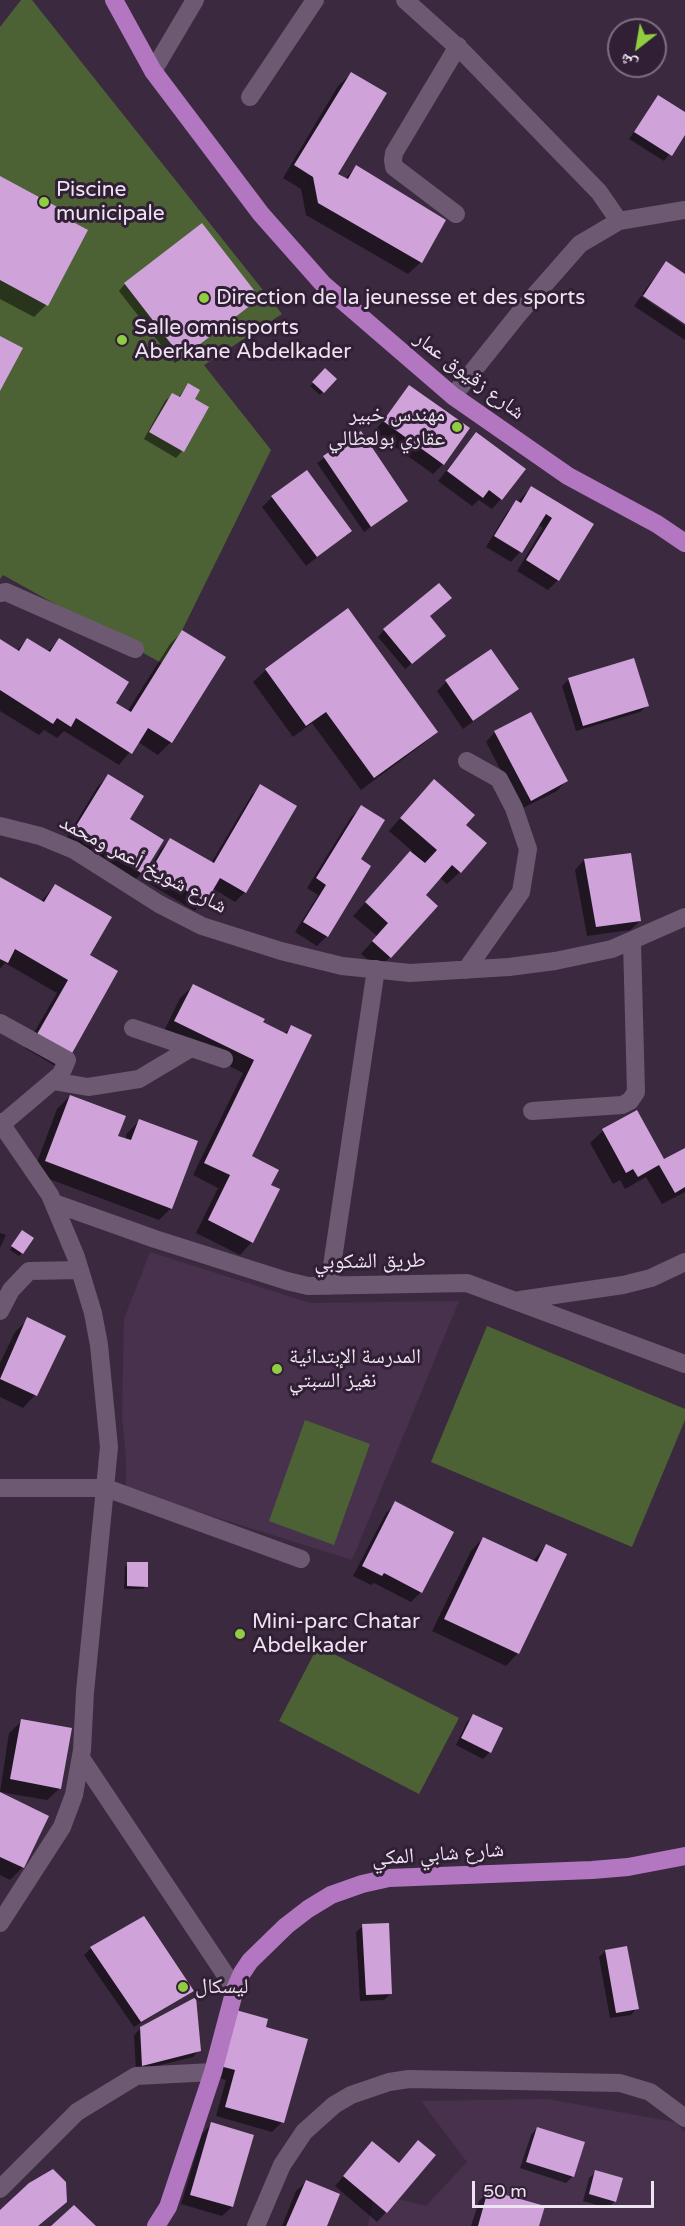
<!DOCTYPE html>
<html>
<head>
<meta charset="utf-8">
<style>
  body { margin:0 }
  #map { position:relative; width:685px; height:2226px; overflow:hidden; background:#3b2a3f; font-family:"Varela Round","Noto Naskh Arabic",sans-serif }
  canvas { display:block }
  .north { position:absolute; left:607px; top:18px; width:60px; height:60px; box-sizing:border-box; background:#312035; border:2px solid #7d6e80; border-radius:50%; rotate:211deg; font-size:16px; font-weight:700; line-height:24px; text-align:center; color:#eee3f1 }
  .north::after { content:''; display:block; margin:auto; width:21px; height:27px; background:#90cd41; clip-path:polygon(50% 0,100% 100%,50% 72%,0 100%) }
  .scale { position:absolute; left:472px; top:2181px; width:182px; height:27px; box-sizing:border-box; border:3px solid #eee3f1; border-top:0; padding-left:8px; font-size:18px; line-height:21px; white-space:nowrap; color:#eee3f1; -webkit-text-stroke:4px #312035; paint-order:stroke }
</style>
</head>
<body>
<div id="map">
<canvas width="685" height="2226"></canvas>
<div class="north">ش</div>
<div class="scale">50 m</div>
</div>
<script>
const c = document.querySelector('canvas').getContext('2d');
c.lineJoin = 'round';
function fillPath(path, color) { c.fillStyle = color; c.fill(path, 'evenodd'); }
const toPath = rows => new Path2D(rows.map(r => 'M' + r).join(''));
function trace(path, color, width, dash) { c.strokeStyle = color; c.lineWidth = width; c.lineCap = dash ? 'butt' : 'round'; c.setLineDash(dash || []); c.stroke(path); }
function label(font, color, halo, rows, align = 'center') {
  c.font = font + ' "Varela Round","Noto Naskh Arabic",sans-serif'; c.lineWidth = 6; c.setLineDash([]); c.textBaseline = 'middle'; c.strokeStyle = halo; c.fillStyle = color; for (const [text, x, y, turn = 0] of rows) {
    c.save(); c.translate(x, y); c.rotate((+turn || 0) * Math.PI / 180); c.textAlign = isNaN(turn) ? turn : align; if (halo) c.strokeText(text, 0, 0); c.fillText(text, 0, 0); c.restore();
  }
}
fillPath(toPath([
  [150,1252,310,1303,459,1301,352,1560,126,1489,126,1458,122,1418,124,1319],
  [547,2099,675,2122,685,2132,685,2226,368,2226,374,2193,426,2206,467,2162,421,2101]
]), '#47314d');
fillPath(toPath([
  [21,0,32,0,282,314,204,365,271,450,165,665,3,575,0,579,0,27],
  [487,1326,685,1409,685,1420,632,1547,431,1462],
  [305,1420,370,1444,334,1545,269,1521],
  [318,1646,459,1718,419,1794,279,1721]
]), '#4c6235');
fillPath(toPath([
  [351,74,336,174,345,179,356,167,421,262,408,274,306,215,301,189,283,178,338,86],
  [658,97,685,114,685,133,664,161,629,139],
  [0,177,46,305,34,317,0,299],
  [666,263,685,276,685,322,642,294],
  [125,284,258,298,175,363,119,291],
  [641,296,685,326,685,340,634,306],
  [325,370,335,379,320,395,310,386],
  [188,384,193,400,182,451,176,458,144,439,165,401,172,395,178,398],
  [410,386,443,464,433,474,374,432],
  [360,433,406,501,364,532,317,463],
  [476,434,501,499,492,509,479,500,472,506,438,481],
  [532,487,592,525,558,580,548,590,517,571,543,528,537,524,520,552,511,562,486,547,507,512],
  [272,497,350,531,306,566,262,507],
  [429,617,438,642,405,669,378,637,384,630],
  [182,632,224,657,171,742,158,755,138,742,119,765,64,731,57,738,44,730,39,735,0,711,0,641,16,651,27,640,47,652,59,640,114,704,127,712,170,644],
  [266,670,436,732,423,744,361,790,312,723,293,737,253,682],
  [569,679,647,706,640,712,576,731,562,686],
  [446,682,517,689,463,729,437,691],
  [495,732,566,781,557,791,521,809,486,742],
  [108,776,128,820,142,873,132,883,64,842,98,786],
  [260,786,245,892,235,902,212,888,195,911,143,880,161,849,170,840,211,863,251,796],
  [421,794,464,826,460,872,447,884,439,877,424,895,390,957,378,969,361,954,377,936,353,916,412,851,389,831],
  [361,807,359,860,327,936,317,946,295,932,318,895,307,888,351,817],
  [584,860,640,921,630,930,587,936,575,870],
  [0,878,41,901,55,886,88,956,57,1067,25,1048,57,993,5,963,0,969],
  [193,986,284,1034,292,1027,250,1157,269,1186,252,1242,240,1255,196,1233,218,1188,193,1175,243,1073,163,1033,180,998],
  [70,1096,116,1137,125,1140,127,1133,139,1121,171,1208,159,1220,33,1173,57,1109],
  [603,1131,664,1161,685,1149,685,1192,662,1204,646,1177,625,1189,620,1180,613,1184,590,1143],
  [0,1233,6,1235,0,1248],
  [19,1235,22,1253,19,1256,10,1250],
  [28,1319,35,1395,23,1408,0,1397,0,1363,15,1332],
  [396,1503,452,1533,421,1592,411,1602,374,1583,371,1585,353,1576,386,1513],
  [483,1538,532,1562,546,1545,518,1653,506,1666,432,1631,471,1551],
  [128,1564,146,1586,143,1589,124,1589,125,1567],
  [473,1716,490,1752,483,1759,456,1745,467,1722],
  [22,1721,60,1788,47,1800,0,1792,9,1733],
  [0,1794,23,1867,10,1880,0,1875],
  [144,1918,192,1991,134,2027,84,1955,91,1948],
  [363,1926,391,1993,384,2000,360,2001,356,1932],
  [605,1951,637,2008,631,2015,610,2018,599,1957],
  [141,2028,199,2050,193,2057,136,2071,134,2035],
  [264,2028,282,2122,272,2132,216,2116,226,2080,211,2075],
  [211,2124,232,2207,222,2216,181,2204,202,2134],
  [537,2128,573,2176,566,2183,520,2168,531,2135],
  [363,2153,386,2212,377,2222,335,2186],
  [596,2172,615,2201,608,2208,583,2201,589,2178],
  [306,2182,325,2226,282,2226,296,2191],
  [488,2192,538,2226,471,2226,479,2201]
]), '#0007');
fillPath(toPath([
  [351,72,387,93,338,174,348,179,356,165,446,220,422,263,318,203,313,177,294,165],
  [658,95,685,112,685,135,672,156,634,132],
  [0,176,76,217,73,222,88,230,48,306,0,280],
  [202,223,260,298,182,358,124,283],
  [666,261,685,274,685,324,643,296],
  [0,336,23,348,0,391],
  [325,368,337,379,324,393,312,382],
  [188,383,200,390,195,399,209,407,184,452,149,432,172,393,180,397],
  [409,385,470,428,444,465,383,421],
  [361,431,408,501,371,527,323,456],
  [476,432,526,469,502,500,489,490,483,498,447,471],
  [307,470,352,531,317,557,271,496],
  [531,486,594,524,559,581,526,560,552,518,546,514,522,553,494,536,516,500,521,503],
  [439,583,452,598,430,616,446,636,412,664,383,629],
  [348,608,438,732,374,778,326,712,306,726,265,669],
  [182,630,226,657,172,743,148,728,132,754,76,718,71,727,57,718,53,724,0,690,0,639,19,651,27,638,50,652,59,638,129,682,116,703,131,712],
  [491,649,519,689,473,721,445,680],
  [634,658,649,706,583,726,568,678],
  [531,712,568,781,531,801,494,731],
  [108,774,144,796,130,819,164,840,143,874,73,831],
  [434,779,475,815,466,825,487,843,461,873,452,865,426,895,438,906,391,958,372,941,388,923,365,902,410,851,425,863,437,850,400,818],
  [260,784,297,806,246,893,220,878,206,902,151,870,170,838,214,863],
  [361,805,385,820,361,859,371,866,328,937,303,922,326,885,316,878],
  [631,853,641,921,596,927,584,859],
  [0,877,44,902,55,884,112,917,90,955,118,971,71,1055,36,1036,68,980,15,949,8,963,0,959],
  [193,984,265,1019,263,1022,287,1034,291,1025,312,1035,252,1156,279,1170,271,1185,280,1189,253,1243,208,1220,230,1175,204,1163,254,1060,174,1021],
  [70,1095,126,1116,118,1136,131,1140,139,1119,198,1141,172,1209,45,1161],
  [637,1110,664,1159,685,1148,685,1187,675,1193,659,1165,638,1177,633,1169,626,1173,602,1129],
  [22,1230,34,1238,23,1254,11,1246],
  [27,1317,66,1336,37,1396,0,1379],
  [395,1501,454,1532,422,1593,384,1573,382,1576,362,1566],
  [483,1537,537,1562,546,1544,567,1554,519,1654,444,1619],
  [127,1562,148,1562,148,1587,127,1586],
  [473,1714,503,1728,491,1753,461,1738],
  [21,1719,72,1728,61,1789,10,1779],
  [0,1792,49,1816,24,1868,0,1857],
  [144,1916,194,1991,141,2022,90,1947],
  [389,1923,392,1994,366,1995,362,1924],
  [627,1946,639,2009,616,2013,605,1950],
  [196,1997,201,2051,142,2066,140,2027],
  [236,2010,268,2019,266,2027,308,2039,284,2123,225,2107,235,2070,220,2066],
  [211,2122,254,2135,233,2207,190,2195],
  [537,2127,585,2142,574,2177,526,2162],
  [418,2140,436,2155,387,2213,343,2176,372,2141,399,2163],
  [53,2169,66,2182,67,2202,38,2226,0,2226,0,2210,29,2183],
  [595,2170,623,2178,616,2202,589,2194],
  [306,2180,340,2194,327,2226,286,2226],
  [488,2190,545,2206,539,2226,478,2226],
  [74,2205,96,2226,51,2226]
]), '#cfa2da');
trace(toPath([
  [405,0,464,53,599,192,619,221],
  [153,71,195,0],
  [250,97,315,0],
  [456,214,394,167,393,160,394,153,458,46],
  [453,396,521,311,580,244,619,221,685,210],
  [0,593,6,592,135,649],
  [0,826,40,836,74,850,159,904,202,926,281,951,342,966,410,973,509,967,555,961,612,949,685,917],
  [466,970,521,892,528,849,514,808,499,779,467,761],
  [0,1023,67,1060,61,1074,2,1124],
  [133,1028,224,1059],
  [53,1081,88,1087,139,1079,191,1048],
  [532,1111,622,1105,630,1101,636,1092,632,942],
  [0,1122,50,1195,76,1257,93,1313,99,1345,109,1447,85,1692,82,1750,74,1795,62,1827,0,1923],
  [54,1203,155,1239,287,1281,308,1286,467,1283,685,1364],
  [329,1286,376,969],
  [520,1300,623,1285,651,1278,685,1262],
  [0,1311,11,1290,29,1271,80,1270],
  [0,1488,106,1488,301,1559],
  [81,1758,235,1989],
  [0,2189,77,2112,136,2076,213,2072],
  [256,2226,282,2165,304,2132,334,2105,351,2095,389,2082,409,2079,620,2083,650,2092,685,2118]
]), '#6d5a72', 18);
trace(toPath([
  [114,0,153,71,261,214,323,284,453,396,568,476,657,524,685,543],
  [156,2226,168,2207,213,2072,235,1989,242,1973,250,1961,286,1926,308,1909,331,1895,362,1884,389,1878,592,1870,628,1867,685,1856]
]), '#b377c2', 18);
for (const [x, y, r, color] of [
  [44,202,6,"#90cd41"],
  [204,298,6,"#90cd41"],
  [122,340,6,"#90cd41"],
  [457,427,6,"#90cd41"],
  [277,1369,6,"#90cd41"],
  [240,1634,6,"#90cd41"],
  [183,1987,6,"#90cd41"]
]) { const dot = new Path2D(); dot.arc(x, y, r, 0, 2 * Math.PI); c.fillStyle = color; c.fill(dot); trace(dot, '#312035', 2); }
label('21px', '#eee3f1', '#312035', [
  ["Piscine",56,190],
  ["municipale",56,214],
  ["Direction de la jeunesse et des sports",216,298],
  ["Salle omnisports",134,328],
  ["Aberkane Abdelkader",134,352],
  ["مهندس خبير",445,415,"right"],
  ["عقاري بولعطالي",445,439,"right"],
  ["المدرسة الإبتدائية",289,1357],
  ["نغيز السبتي",289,1381],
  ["Mini-parc Chatar",252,1622],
  ["Abdelkader",252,1646],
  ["ليسكال",195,1987]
], 'left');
label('21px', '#eee3f1', '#312035', [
  ["شارع زقيوق عمار",469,376,37],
  ["شارع شويخ أعمر ومحمد",143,865,28],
  ["طريق الشكوبي",370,1262,-1],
  ["شارع شابي المكي",438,1855,-4]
]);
</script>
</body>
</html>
